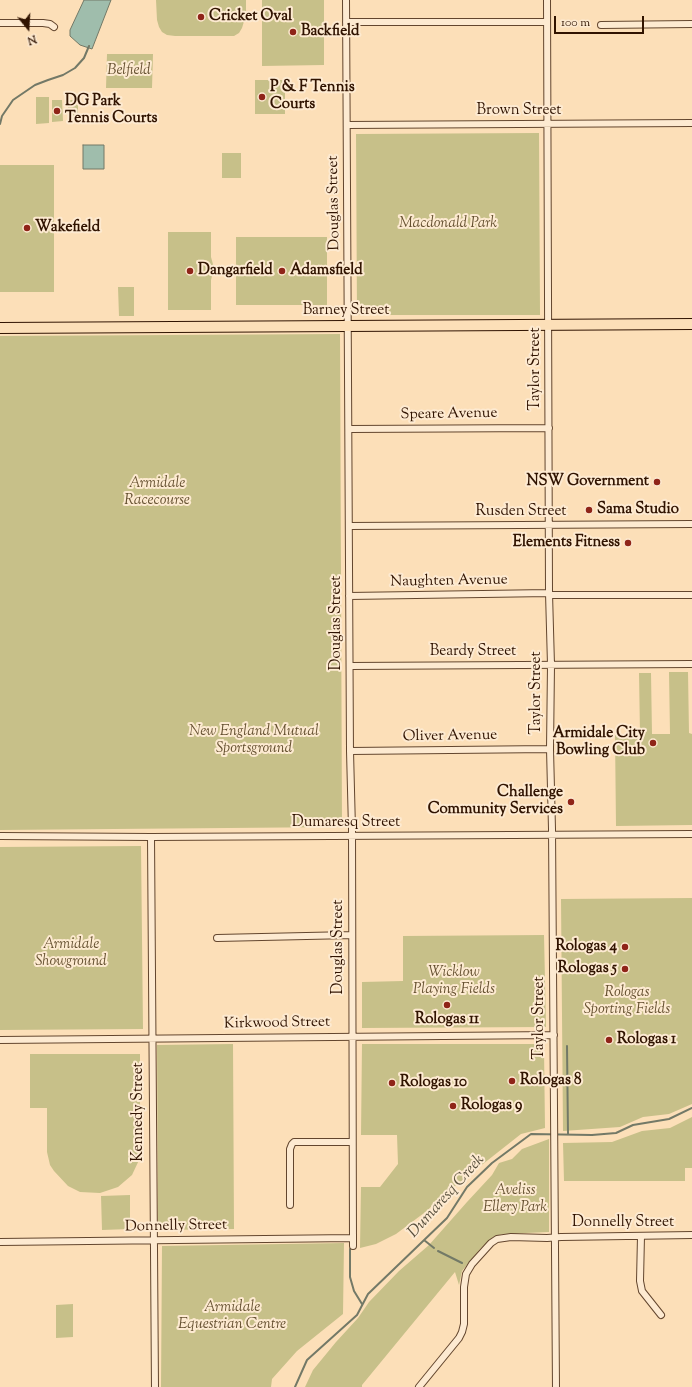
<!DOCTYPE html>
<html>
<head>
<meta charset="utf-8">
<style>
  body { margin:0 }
  #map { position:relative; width:692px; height:1387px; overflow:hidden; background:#fcdfb8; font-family:"Sorts Mill Goudy",serif }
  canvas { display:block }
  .north { position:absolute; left:8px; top:8px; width:40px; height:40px; -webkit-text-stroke:3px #fdead1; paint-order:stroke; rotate:162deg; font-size:11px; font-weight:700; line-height:16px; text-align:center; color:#301300 }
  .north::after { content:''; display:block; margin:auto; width:14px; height:18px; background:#301300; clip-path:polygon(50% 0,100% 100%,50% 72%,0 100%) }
  .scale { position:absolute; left:554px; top:16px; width:90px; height:18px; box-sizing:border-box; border:2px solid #301300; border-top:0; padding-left:5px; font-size:12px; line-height:14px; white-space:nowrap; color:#301300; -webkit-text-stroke:3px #fdead1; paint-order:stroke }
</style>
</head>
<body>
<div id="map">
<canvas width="692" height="1387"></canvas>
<div class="north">N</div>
<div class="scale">100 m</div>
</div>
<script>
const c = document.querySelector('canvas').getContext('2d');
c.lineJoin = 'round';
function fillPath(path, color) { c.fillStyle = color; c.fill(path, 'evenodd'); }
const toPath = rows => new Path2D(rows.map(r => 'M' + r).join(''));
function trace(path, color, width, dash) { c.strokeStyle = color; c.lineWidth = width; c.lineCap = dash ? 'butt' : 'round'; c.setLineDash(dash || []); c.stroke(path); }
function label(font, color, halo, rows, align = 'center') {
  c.font = font + ' "Sorts Mill Goudy",serif'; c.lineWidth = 4; c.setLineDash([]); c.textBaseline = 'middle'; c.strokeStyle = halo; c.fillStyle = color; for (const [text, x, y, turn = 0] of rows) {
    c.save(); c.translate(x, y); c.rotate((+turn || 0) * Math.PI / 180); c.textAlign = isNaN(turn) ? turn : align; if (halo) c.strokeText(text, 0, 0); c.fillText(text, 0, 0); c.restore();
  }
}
fillPath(toPath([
  [156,0,246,0,246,15,242,28,239,33,234,36,175,36,167,35,162,32,159,27,157,20],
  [262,0,324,0,324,65,262,66],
  [107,54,153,54,152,88,106,88],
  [255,80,285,80,285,114,255,114],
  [36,97,49,97,49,123,36,124],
  [52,100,62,100,63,121,52,122],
  [68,100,78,100,78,121,68,121],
  [539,133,540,315,357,315,356,134],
  [222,153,241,153,241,178,222,178],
  [0,165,54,165,54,292,0,292],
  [168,232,211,232,211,257,214,268,211,280,211,310,168,310],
  [236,237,327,237,327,305,236,305],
  [118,287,134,287,134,316,119,316],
  [340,334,342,827,0,830,0,336],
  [669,672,688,672,689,733,692,734,692,825,616,826,615,735,640,734,639,673,651,673,652,734,670,734],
  [141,846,143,1029,0,1030,0,847],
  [692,898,692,1104,669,1114,643,1117,620,1127,563,1131,561,899],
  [544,935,546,1027,362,1028,362,982,403,981,403,936],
  [233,1044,234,1229,158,1230,157,1045],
  [362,1044,535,1044,544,1048,545,1128,521,1134,436,1201,428,1210,396,1234,376,1244,360,1248,361,1187,380,1187,398,1164,397,1135,361,1135],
  [30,1054,140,1054,140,1158,132,1175,118,1187,100,1193,80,1192,68,1186,54,1171,50,1165,47,1152,47,1108,30,1108],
  [692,1117,692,1168,685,1168,685,1181,564,1181,563,1143,612,1142,642,1131,670,1128],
  [549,1139,549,1232,502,1234,493,1237,480,1249,462,1271,459,1285,455,1272,362,1385,362,1387,305,1387,313,1370,336,1342,358,1318,369,1302,399,1271,429,1245,467,1202,492,1175,499,1163,512,1159,522,1149],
  [130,1195,130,1229,102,1230,101,1196],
  [344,1243,343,1314,297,1351,272,1379,271,1387,161,1387,162,1246],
  [73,1304,73,1337,56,1338,56,1305]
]), '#c7c089');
const water = toPath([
  [84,0,111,0,92,49,80,45,70,36,70,30,84,0],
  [83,145,104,145,104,169,83,169,83,145]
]);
fillPath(water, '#9fbdac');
trace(water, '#737967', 1);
trace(toPath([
  [0,124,2,116,13,100,35,85,48,80,63,75,75,68,84,58,89,46],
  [567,1046,568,1134],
  [424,1240,434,1248],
  [350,1249,350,1277,354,1291,362,1304],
  [438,1251,462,1263],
  [295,1387,307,1360,357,1315,368,1294,447,1218,467,1187,492,1163,531,1134,592,1135,616,1133,633,1125,669,1119,692,1108]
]), '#737967', 2);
const minor = toPath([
  [346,0,350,751,352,829,353,1246],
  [547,0,549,593,551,665,550,749,552,829,556,1387],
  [346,22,547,22],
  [0,23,43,23,50,24,54,27],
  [601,25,692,24],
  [347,125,692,123],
  [349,429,549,428],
  [349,526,692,524],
  [549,595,692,595],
  [349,596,549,593],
  [350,666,692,664],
  [350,751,550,749],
  [0,836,151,837,692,834],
  [151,837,155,1387],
  [217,938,351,935],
  [0,1040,554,1035],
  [290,1205,290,1149,292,1144,294,1142,352,1142],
  [641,1236,640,1281,642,1291,661,1315],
  [0,1242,353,1238],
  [419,1387,459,1338,462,1332,464,1324,464,1287,466,1274,472,1264,491,1243,497,1239,511,1237,547,1238,561,1237,692,1235]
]);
const primary = toPath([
  [0,328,692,324]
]);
trace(minor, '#63462e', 8);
trace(primary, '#301300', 12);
trace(minor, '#fdead1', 6);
trace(primary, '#fcdfb8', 10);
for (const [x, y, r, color] of [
  [201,17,4,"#8f2418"],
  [293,32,4,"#8f2418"],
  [262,97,4,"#8f2418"],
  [57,111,4,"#8f2418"],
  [27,228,4,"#8f2418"],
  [190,271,4,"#8f2418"],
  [282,271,4,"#8f2418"],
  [657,482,4,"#8f2418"],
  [589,510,4,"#8f2418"],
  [628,543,4,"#8f2418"],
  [653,743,4,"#8f2418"],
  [571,802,4,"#8f2418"],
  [625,947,4,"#8f2418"],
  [625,969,4,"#8f2418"],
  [447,1005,4,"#8f2418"],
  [609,1040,4,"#8f2418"],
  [512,1081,4,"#8f2418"],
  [392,1083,4,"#8f2418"],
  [453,1106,4,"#8f2418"]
]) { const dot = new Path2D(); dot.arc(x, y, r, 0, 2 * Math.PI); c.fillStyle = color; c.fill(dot); trace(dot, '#fdead1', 1.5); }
label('bold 15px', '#301300', '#fdead1', [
  ["Cricket Oval",209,17],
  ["Backfield",301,32],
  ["P & F Tennis",270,88],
  ["Courts",270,105],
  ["DG Park",65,102],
  ["Tennis Courts",65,119],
  ["Wakefield",35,228],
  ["Dangarfield",198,271],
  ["Adamsfield",290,271],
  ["NSW Government",649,482,"right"],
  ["Sama Studio",597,510],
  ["Elements Fitness",620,543,"right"],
  ["Armidale City",645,734,"right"],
  ["Bowling Club",645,751,"right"],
  ["Challenge",563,793,"right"],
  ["Community Services",563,810,"right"],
  ["Rologas 4",617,947,"right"],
  ["Rologas 5",617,969,"right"],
  ["Rologas 11",447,1020,"center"],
  ["Rologas 1",617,1040],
  ["Rologas 8",520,1081],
  ["Rologas 10",400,1083],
  ["Rologas 9",461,1106]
], 'left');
label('italic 15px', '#655030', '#fdead1', [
  ["Belfield",129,71],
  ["Macdonald Park",448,224],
  ["Armidale",157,484],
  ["Racecourse",157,501],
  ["New England Mutual",254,732],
  ["Sportsground",254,749],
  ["Armidale",71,945],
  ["Showground",71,962],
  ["Wicklow",454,973],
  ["Playing Fields",454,990],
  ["Rologas",627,993],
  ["Sporting Fields",627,1010],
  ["Aveliss",515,1191],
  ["Ellery Park",515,1208],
  ["Armidale",232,1308],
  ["Equestrian Centre",232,1325]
]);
label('15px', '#301300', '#fdead1', [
  ["Brown Street",519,111],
  ["Douglas Street",335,203,-91],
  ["Barney Street",346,311],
  ["Taylor Street",536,369,-90],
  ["Speare Avenue",449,415,-1],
  ["Rusden Street",521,512],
  ["Naughten Avenue",449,582,-1],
  ["Douglas Street",337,623,-90],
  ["Beardy Street",473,652],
  ["Taylor Street",537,693,-90],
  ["Oliver Avenue",450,737,-1],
  ["Dumaresq Street",346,823],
  ["Douglas Street",339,947,-90],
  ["Taylor Street",540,1018,-90],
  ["Kirkwood Street",277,1024,-1],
  ["Kennedy Street",139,1112,-90],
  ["Donnelly Street",623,1223],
  ["Donnelly Street",176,1227,-1]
]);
label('italic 16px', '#574e3c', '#fdead1', [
  ["Dumaresq Creek",447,1197,-48]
]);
</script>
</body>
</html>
